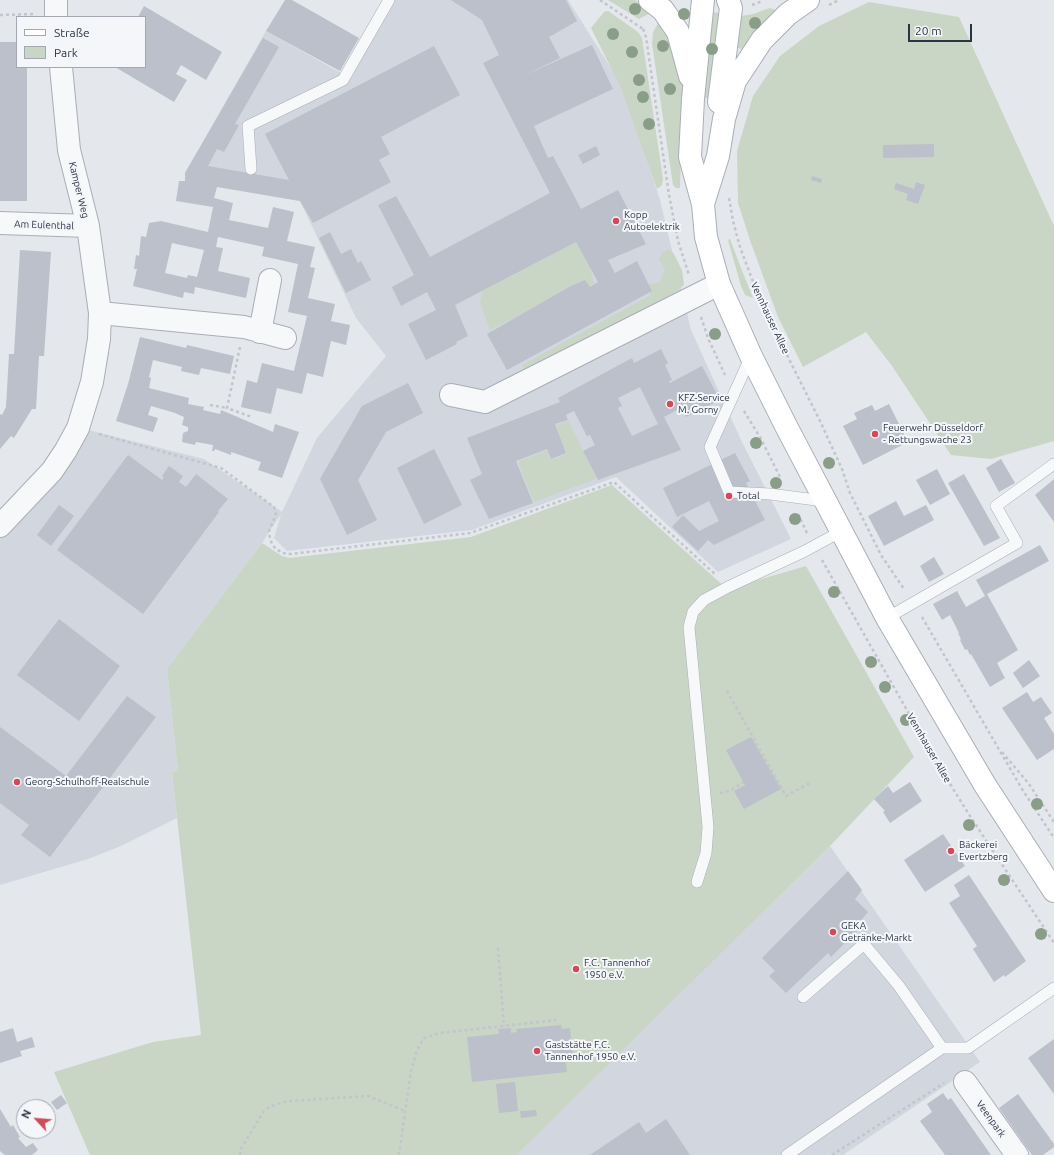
<!DOCTYPE html>
<html>
<head>
<meta charset="utf-8">
<style>
  body { margin:0 }
  #map { position:relative; width:1054px; height:1155px; overflow:hidden; background:#e4e7ec; font-family:Ubuntu,sans-serif }
  canvas { display:block }
  .legend { position:absolute; left:16px; top:16px; width:130px; height:52px; box-sizing:border-box; background:#f4f6f9; border:1px solid #a4a8b1; margin:0; padding:5px 7px; list-style:none; font-size:12px; color:#2b3445 }
  .legend li { display:flex; align-items:center; gap:8px; height:20px }
  .legend b { width:20px; border:1px solid #a4a8b1 }
  .north { position:absolute; left:16px; top:1099px; width:40px; height:40px; box-sizing:border-box; background:#f4f6f9; border:1px solid #a4a8b1; border-radius:50%; rotate:296deg; font-size:11px; font-weight:700; line-height:16px; text-align:center; color:#2b3445 }
  .north::after { content:''; display:block; margin:auto; width:14px; height:18px; background:#d1495b; clip-path:polygon(50% 0,100% 100%,50% 72%,0 100%) }
  .scale { position:absolute; left:908px; top:24px; width:64px; height:18px; box-sizing:border-box; border:2px solid #2b3445; border-top:0; padding-left:5px; font-size:12px; line-height:14px; white-space:nowrap; color:#2b3445; -webkit-text-stroke:3px #f4f6f9; paint-order:stroke }
</style>
</head>
<body>
<div id="map">
<canvas width="1054" height="1155"></canvas>
<ul class="legend">
<li><b style="height:5px;background:#fff"></b>Straße</li>
<li><b style="height:11px;background:#c9d6c5"></b>Park</li>
</ul>
<div class="north">N</div>
<div class="scale">20 m</div>
</div>
<script>
const c = document.querySelector('canvas').getContext('2d');
c.lineJoin = 'round';
function fillPath(path, color) { c.fillStyle = color; c.fill(path, 'evenodd'); }
const toPath = rows => new Path2D(rows.map(r => 'M' + r).join(''));
function trace(path, color, width, dash) { c.strokeStyle = color; c.lineWidth = width; c.lineCap = dash ? 'butt' : 'round'; c.setLineDash(dash || []); c.stroke(path); }
function label(font, color, halo, rows, align = 'center') {
  c.font = font + ' Ubuntu,sans-serif'; c.lineWidth = 4; c.setLineDash([]); c.textBaseline = 'middle'; c.strokeStyle = halo; c.fillStyle = color; for (const [text, x, y, turn = 0] of rows) {
    c.save(); c.translate(x, y); c.rotate((+turn || 0) * Math.PI / 180); c.textAlign = isNaN(turn) ? turn : align; if (halo) c.strokeText(text, 0, 0); c.fillText(text, 0, 0); c.restore();
  }
}
fillPath(toPath([
  [387,0,568,0,619,81,636,126,660,200,691,330,741,440,791,539,718,572,616,477,472,530,287,551,274,538,281,514,262,543,167,669,178,771,172,773,177,818,121,846,88,859,0,885,0,531,84,429,204,459,282,512,317,438,386,356,356,318,300,201,185,181,185,173,266,31,341,73],
  [830,846,980,1062,843,1155,517,1155]
]), '#d2d6de');
fillPath(toPath([
  [608,0,635,0,652,12,639,19],
  [869,2,959,17,1054,226,1054,441,991,459,951,455,892,366,866,332,803,367,778,317,751,243,738,203,737,151,753,96,780,56,819,26],
  [770,8,778,11,743,49,738,48,737,45,741,16,753,14],
  [608,11,638,32,642,38,663,179,662,185,657,189,621,88,591,28,604,12],
  [711,12,720,13,709,98,706,98,704,97],
  [660,20,666,28,683,81,680,188,676,188,673,185,652,44,653,32],
  [730,239,741,268,753,298,745,295,741,286,728,240],
  [576,242,590,268,594,284,586,288,582,281,530,310,490,330,480,302,483,291],
  [669,249,674,254,682,270,684,285,673,294,528,375,522,365,651,295,646,285,660,282,665,269,659,259,663,252],
  [569,421,596,479,534,502,518,462,547,450,550,460,567,454,556,425],
  [612,485,727,589,806,566,914,757,830,846,517,1155,90,1155,54,1072,153,1042,201,1035,172,772,178,771,167,669,262,543,282,556,289,558,471,537]
]), '#c9d6c5');
fillPath(toPath([
  [285,0,292,0,359,38,340,71,266,31],
  [451,0,566,0,577,21,549,37,560,58,523,76,592,45,613,89,534,126,548,158,553,156,581,209,618,190,646,244,608,260,615,273,637,261,652,291,507,370,487,334,571,286,585,280,590,287,598,282,576,242,455,305,468,336,456,342,457,344,426,360,408,324,436,310,427,292,401,306,392,287,414,275,378,205,396,196,430,257,550,193,483,63,499,55,482,20],
  [144,6,222,52,206,80,181,65,176,74,187,80,174,102,115,67,145,67,145,17,138,17],
  [263,38,279,47,235,124,239,125,224,152,217,149,208,166,289,180,265,134,434,46,460,95,381,137,390,154,379,160,391,182,313,223,300,201,217,187,214,198,233,203,229,220,268,228,273,207,294,212,287,241,315,247,310,267,315,268,308,298,335,304,331,321,350,325,346,345,331,341,323,377,307,373,302,394,277,388,271,414,241,407,247,380,257,383,262,363,294,371,307,316,288,312,298,264,262,256,264,247,218,237,216,247,223,248,218,271,250,278,246,298,195,287,194,294,184,292,183,298,133,286,137,269,134,269,136,255,139,256,141,236,146,237,149,223,161,221,208,232,213,207,176,201,179,181,185,181,185,173],
  [172,243,204,250,197,277,188,275,187,278,165,273],
  [0,42,17,42,17,67,26,67,27,69,27,201,0,201],
  [934,144,934,157,883,158,883,145],
  [596,146,600,155,583,164,578,155],
  [812,176,822,179,821,183,811,180],
  [916,182,925,185,918,204,906,200,908,194,894,189,896,183,914,189],
  [330,232,341,254,351,249,358,263,361,261,371,280,346,293,319,238],
  [20,250,51,252,44,356,39,356,36,409,32,409,14,438,11,436,0,449,0,414,2,415,6,407,9,354,14,354],
  [140,337,186,348,187,345,234,356,230,374,201,368,199,375,181,371,182,367,153,360,149,377,151,378,149,388,189,398,188,404,204,407,203,410,220,414,221,410,273,432,275,424,299,432,282,478,258,470,261,462,231,452,231,455,215,449,214,451,212,451,213,445,196,442,195,445,182,442,183,433,188,431,188,427,182,425,184,417,175,413,151,406,148,415,158,418,153,432,116,421,128,384],
  [661,349,668,363,665,365,672,380,669,381,670,383,702,366,720,400,686,417,681,408,664,417,681,450,598,480,583,451,595,445,590,435,587,436,574,411,566,415,568,420,555,424,566,453,551,459,547,449,516,461,533,503,489,519,470,480,482,474,467,438,560,402,558,398,632,358,634,363],
  [640,387,658,424,632,436,618,408,622,406,618,398],
  [408,383,423,413,386,432,358,480,377,520,347,535,320,479,362,406],
  [889,404,908,442,863,465,843,426,857,419,854,413,872,405,875,411],
  [434,449,462,505,424,524,397,468],
  [735,453,750,481,746,483,765,520,714,545,708,540,698,551,672,527,683,515,699,531,719,521,709,501,677,517,663,488],
  [128,455,162,480,164,477,162,476,169,466,183,476,179,482,186,487,196,474,228,499,218,511,219,512,143,614,57,550],
  [1001,459,1015,483,999,492,986,468],
  [937,469,950,494,930,505,916,480],
  [964,474,1000,538,984,546,948,483],
  [1054,479,1054,522,1035,495],
  [896,501,904,516,926,505,934,520,884,546,868,516],
  [59,505,74,516,51,546,37,535],
  [1040,545,1049,561,987,594,1018,650,997,663,1005,678,990,687,971,654,970,655,967,649,965,650,960,640,961,639,958,633,959,633,950,615,942,620,933,604,957,591,966,607,985,596,976,580],
  [934,557,944,574,929,582,920,566],
  [59,619,120,666,79,721,17,675],
  [1029,660,1040,676,1023,688,1013,673],
  [1027,692,1033,702,1041,697,1052,713,1044,718,1054,734,1054,749,1037,760,1002,708],
  [127,696,156,717,50,857,21,835,29,825,0,803,0,727,66,776],
  [751,737,781,789,744,809,734,791,745,785,726,750],
  [910,782,922,801,890,823,883,812,885,811,874,799,888,786,893,793],
  [943,834,965,866,925,892,904,860],
  [848,871,862,890,855,899,868,912,856,926,859,929,831,957,828,953,786,993,769,976,775,971,762,958],
  [969,875,1026,961,1005,977,1004,975,994,982,973,949,977,946,949,903,960,896,954,885],
  [561,1025,562,1029,570,1028,573,1057,565,1058,567,1072,472,1082,467,1037,499,1034,498,1029,511,1028,511,1033,517,1032,516,1029],
  [13,1028,17,1042,32,1037,35,1047,20,1051,22,1056,0,1063,0,1032],
  [1054,1039,1054,1094,1028,1058],
  [515,1082,518,1111,499,1113,496,1084],
  [943,1093,948,1100,951,1098,991,1155,945,1155,920,1121,932,1112,927,1104],
  [1018,1094,1054,1144,1054,1147,1043,1155,1032,1155,999,1108],
  [61,1095,67,1103,57,1110,51,1102],
  [0,1109,11,1127,13,1125,20,1137,18,1138,26,1147,33,1143,38,1150,32,1155,5,1155,0,1151],
  [536,1110,537,1116,521,1118,520,1111],
  [666,1119,690,1155,590,1155,639,1122,646,1133]
]), '#bbc0ca');
const service = toPath([
  [251,169,248,126,343,80,389,0],
  [751,356,710,447,729,492,770,494,824,501],
  [887,618,1017,543,996,506,1054,464],
  [697,882,706,853,708,827,689,627,693,612,704,600,728,587,805,551,840,532],
  [803,997,864,944,899,986,942,1048,968,1048,1054,988],
  [787,1155,942,1048]
]);
const minor = toPath([
  [56,0,56,17],
  [0,223,88,226],
  [100,313,244,327,285,338],
  [260,332,270,280],
  [451,395,485,402,719,284],
  [0,526,52,471,66,450,78,428,92,382,99,339,100,313,88,226,69,150,61,67],
  [965,1082,1017,1155]
]);
const secondary = toPath([
  [650,0,663,10,678,32,690,76],
  [703,0,693,99,690,157,703,204,706,237,719,284,751,356,786,426,887,618,985,785,1054,891],
  [719,102,731,8,728,0],
  [703,204,718,156,724,119,735,81,762,40,788,14,808,0]
]);
trace(service, '#a9aeb7', 12);
trace(minor, '#a9aeb7', 24);
trace(secondary, '#a9aeb7', 24);
trace(toPath([
  [600,0,643,29],
  [752,5,763,1],
  [829,5,839,0],
  [0,15,35,14],
  [643,29,646,37,669,195,678,241,689,275],
  [729,198,733,221,740,247,761,303,820,421,842,469,850,493,881,555,904,589],
  [701,317,708,338,725,375],
  [240,347,227,408,252,417],
  [210,405,227,408],
  [744,411,761,439,781,479],
  [99,434,221,468,274,507,276,514,269,531,270,539,273,546,282,553,291,554,470,533,614,482,716,575],
  [798,514,807,533],
  [822,560,934,758,968,813,1054,943],
  [922,617,1022,789,1054,838],
  [727,691,786,796,810,783],
  [1002,752,1029,784,1054,822],
  [720,793,729,791,744,782],
  [498,948,504,1026],
  [240,1155,241,1149,264,1111,271,1106,289,1101,368,1096,405,1111],
  [399,1155,411,1071,417,1050,424,1038,440,1033,556,1020],
  [832,1155,944,1083]
]), '#c2c5cb', 2.5, [3, 3]);
trace(service, '#f7f8fa', 11);
trace(minor, '#f7f8fa', 22);
trace(secondary, '#fff', 22);
c.fillStyle = '#899d89';
for (const [x, y] of [
  [635,9],
  [684,14],
  [755,23],
  [613,34],
  [663,46],
  [712,49],
  [632,52],
  [639,80],
  [670,89],
  [643,97],
  [649,124],
  [715,334],
  [756,443],
  [829,463],
  [776,483],
  [795,519],
  [834,592],
  [871,662],
  [885,687],
  [906,720],
  [1037,804],
  [969,825],
  [1004,880],
  [1041,934]
]) { c.beginPath(); c.arc(x, y, 6, 0, 2 * Math.PI); c.fill(); }
for (const [x, y, r, color] of [
  [616,221,4,"#d1495b"],
  [670,404,4,"#d1495b"],
  [875,434,4,"#d1495b"],
  [729,496,4,"#d1495b"],
  [17,782,4,"#d1495b"],
  [951,851,4,"#d1495b"],
  [833,932,4,"#d1495b"],
  [576,969,4,"#d1495b"],
  [537,1051,4,"#d1495b"]
]) { const dot = new Path2D(); dot.arc(x, y, r, 0, 2 * Math.PI); c.fillStyle = color; c.fill(dot); trace(dot, '#f4f6f9', 1.5); }
label('10px', '#2b3445', '#f4f6f9', [
  ["Kamper Weg",79,190,76],
  ["Am Eulenthal",44,225,2],
  ["Vennhauser Allee",770,318,65],
  ["Vennhauser Allee",929,748,60],
  ["Veenpark",991,1119,54]
]);
label('10px', '#2b3445', '#f4f6f9', [
  ["Kopp",624,215],
  ["Autoelektrik",624,227],
  ["KFZ-Service",678,398],
  ["M. Gorny",678,410],
  ["Feuerwehr Düsseldorf",883,428],
  ["- Rettungswache 23",883,440],
  ["Total",737,496],
  ["Georg-Schulhoff-Realschule",25,782],
  ["Bäckerei",959,845],
  ["Evertzberg",959,857],
  ["GEKA",841,926],
  ["Getränke-Markt",841,938],
  ["F.C. Tannenhof",584,963],
  ["1950 e.V.",584,975],
  ["Gaststätte F.C.",545,1045],
  ["Tannenhof 1950 e.V.",545,1057]
], 'left');
</script>
</body>
</html>
